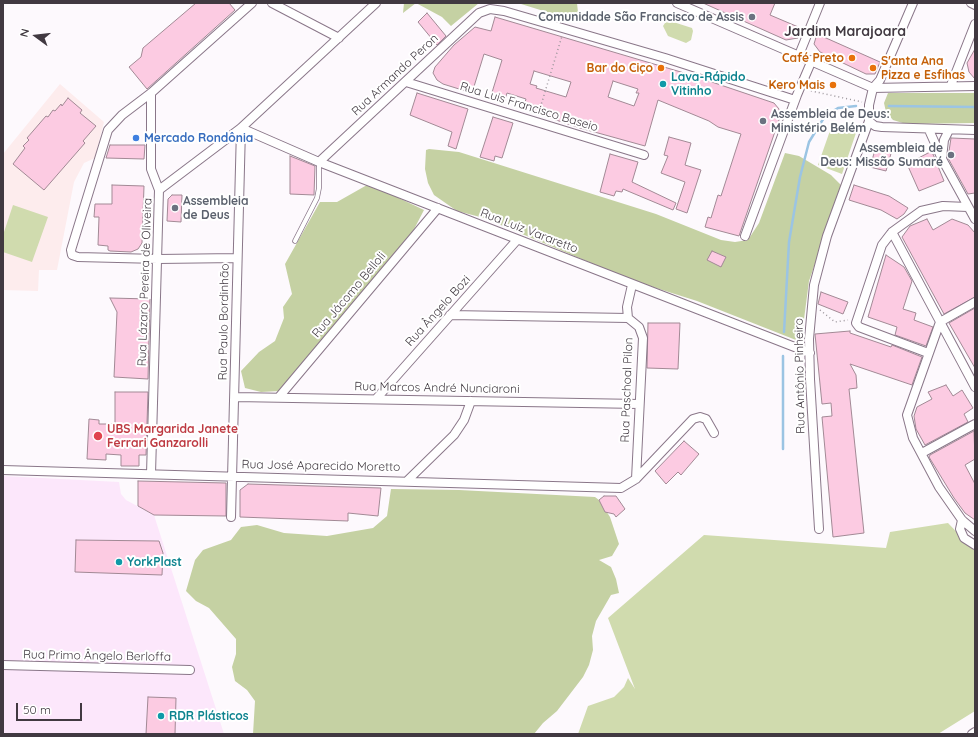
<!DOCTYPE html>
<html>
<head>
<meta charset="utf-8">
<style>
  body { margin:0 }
  #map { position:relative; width:978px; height:737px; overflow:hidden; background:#fdf9fd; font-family:Quicksand,sans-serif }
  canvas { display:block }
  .frame { position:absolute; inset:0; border:4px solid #413941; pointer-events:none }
  .north { position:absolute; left:16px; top:16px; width:40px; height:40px; -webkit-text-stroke:3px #fff; paint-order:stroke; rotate:285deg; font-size:11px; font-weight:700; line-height:16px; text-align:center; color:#413941 }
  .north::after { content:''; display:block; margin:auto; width:14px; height:18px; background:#413941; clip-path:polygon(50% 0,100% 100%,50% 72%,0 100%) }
  .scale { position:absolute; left:16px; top:703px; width:66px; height:18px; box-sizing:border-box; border:2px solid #413941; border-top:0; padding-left:5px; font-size:12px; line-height:14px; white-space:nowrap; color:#413941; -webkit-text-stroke:3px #fff; paint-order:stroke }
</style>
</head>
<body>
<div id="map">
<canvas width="978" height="737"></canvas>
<div class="frame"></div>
<div class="north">N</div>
<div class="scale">50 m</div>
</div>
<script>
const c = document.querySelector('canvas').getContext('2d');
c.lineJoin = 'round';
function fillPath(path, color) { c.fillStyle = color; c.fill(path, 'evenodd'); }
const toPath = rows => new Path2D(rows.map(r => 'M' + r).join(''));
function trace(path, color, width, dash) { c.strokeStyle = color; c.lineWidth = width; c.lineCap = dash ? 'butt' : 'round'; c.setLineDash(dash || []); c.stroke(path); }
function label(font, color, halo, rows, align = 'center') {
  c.font = font + ' Quicksand,sans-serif'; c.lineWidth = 4; c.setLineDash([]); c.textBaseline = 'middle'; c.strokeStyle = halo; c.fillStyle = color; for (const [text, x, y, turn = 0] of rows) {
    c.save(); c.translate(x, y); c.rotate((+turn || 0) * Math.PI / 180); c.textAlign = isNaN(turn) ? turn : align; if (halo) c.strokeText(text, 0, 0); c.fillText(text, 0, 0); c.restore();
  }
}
fillPath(toPath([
  [3,476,119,482,121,494,126,500,154,515,224,734,3,734]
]), '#fce7fb');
fillPath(toPath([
  [60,84,104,122,95,158,84,163,74,182,57,270,39,270,38,291,3,290,3,154]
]), '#fdeced');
fillPath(toPath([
  [667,20,692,28,693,31,691,40,686,43,668,36,663,26],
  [833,122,857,130,842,174,818,165],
  [13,205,48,217,32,262,3,252,3,235],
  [948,523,975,551,975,711,938,734,578,734,588,706,614,697,624,687,628,678,635,689,608,618,704,535,886,548,890,532]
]), '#d0dbae');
fillPath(toPath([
  [404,3,416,3,403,13],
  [416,3,479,3,451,26,442,17],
  [517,3,577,3,579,22,521,4],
  [888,93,975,93,975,123,906,124,893,120,886,112,884,103],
  [429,149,459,152,656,214,721,240,735,242,748,240,759,223,785,153,799,156,831,175,842,186,809,281,801,342,697,301,634,281,484,218,457,211,434,195,428,183,425,169,426,150],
  [367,185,384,191,424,210,410,237,280,391,261,392,245,388,241,371,259,352,275,341,284,318,283,307,292,294,285,264,320,202,337,202],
  [391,489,459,490,595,497,599,500,610,517,619,544,612,556,599,560,611,567,616,579,619,593,611,595,596,621,592,636,593,650,589,665,583,677,557,711,543,723,534,734,253,734,255,701,247,690,235,681,232,667,236,654,236,639,209,608,196,601,186,591,195,560,203,550,231,540,241,527,257,525,284,533,327,536,373,528,387,516]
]), '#c5d1a3');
trace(toPath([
  [889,106,975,107],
  [784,332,789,242,800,177,809,142,825,116,838,108,856,106],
  [783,449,783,356]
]), '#9bc4e3', 2.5);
const building = toPath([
  [196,3,229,3,235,10,147,89,129,67,141,57,143,48,196,3],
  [703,3,775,3,770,15,803,29,798,38,786,40,703,3],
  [427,13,446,36,437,45,418,22,427,13],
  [495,17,691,75,774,103,779,109,780,117,739,236,705,227,708,217,711,218,718,195,721,196,741,134,718,127,709,121,658,100,645,146,580,128,523,109,526,99,507,93,504,103,490,99,502,60,484,54,472,93,443,84,437,80,433,73,435,67,454,45,475,27,491,31,495,17],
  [534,71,571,82,566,97,536,88,537,86,530,84,534,71],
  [613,81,638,89,636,93,639,93,634,106,608,97,613,81],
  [817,34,880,62,875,74,866,74,820,52,814,44,817,34],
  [975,49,975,79,969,72,967,63,975,49],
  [417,93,468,109,456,149,448,146,452,132,410,115,417,93],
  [68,98,82,110,80,113,96,126,83,141,85,143,44,190,13,164,25,148,23,146,29,140,27,138,46,116,48,117,53,110,55,111,61,104,62,106,68,98],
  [493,117,513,123,502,158,495,156,494,161,480,157,493,117],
  [669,137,691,143,685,165,701,170,687,213,676,209,685,182,661,173,668,156,664,155,669,137],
  [951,138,975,139,975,193,968,194,948,158,951,138],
  [110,145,145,145,144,159,106,158,110,145],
  [879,146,892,150,886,171,870,167,875,150,879,146],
  [930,152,933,154,944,181,919,191,907,164,930,152],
  [610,154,638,162,632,182,676,203,673,210,623,189,622,192,616,191,614,196,600,192,610,154],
  [290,156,315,166,314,195,290,194,290,156],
  [112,185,144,186,142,243,138,249,131,252,110,251,108,250,108,246,98,245,99,217,94,217,95,204,112,204,112,185],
  [854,185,889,196,908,208,904,214,897,219,881,210,849,200,854,185],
  [172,195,182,195,181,222,167,221,168,199,172,195],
  [927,219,933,230,952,219,968,225,975,233,975,297,944,314,902,237,910,226,927,219],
  [712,251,726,257,721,267,707,260,712,251],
  [886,255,904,267,912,281,903,309,916,313,914,320,933,327,926,346,895,335,897,327,868,317,886,255],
  [821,292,848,302,843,314,818,304,821,292],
  [110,298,150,299,148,379,114,377,117,312,110,298],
  [975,308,975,368,949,323,975,308],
  [648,323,680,323,678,369,647,368,648,323],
  [850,331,850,333,891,347,892,345,922,357,912,385,850,364,856,375,857,388,849,389,864,533,833,537,822,417,832,416,831,403,822,404,815,334,850,331],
  [946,385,953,396,962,390,973,408,964,414,968,422,925,445,916,429,914,416,917,407,932,399,928,392,946,385],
  [115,392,148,392,146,455,139,455,139,466,121,466,121,455,106,454,106,460,87,459,89,419,99,420,99,424,115,424,115,392],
  [974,431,975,459,965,465,975,484,975,520,965,513,954,498,929,457,930,455,974,431],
  [684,441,699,454,681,475,678,472,666,484,655,471,684,441],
  [138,481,226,483,226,516,154,515,138,506,138,481],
  [248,484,381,488,378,516,348,513,348,521,240,517,240,490,248,484],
  [604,496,616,496,625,509,616,517,614,514,605,512,599,500,604,496],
  [76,540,159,541,163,553,162,575,75,572,76,540],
  [148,697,176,698,175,734,146,734,148,697]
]);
fillPath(building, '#fccbe2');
trace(building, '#a28995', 1);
const service = toPath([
  [295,241,317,198,319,188,319,163]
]);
const minor = toPath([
  [272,3,339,38],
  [677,3,873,88,975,86],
  [971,3,975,5],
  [799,55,820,3],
  [406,82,644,155],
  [951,85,975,24],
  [869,121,875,126,882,127,975,130],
  [241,128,319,162,810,353],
  [929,130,942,159,975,219],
  [942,158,944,140,949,130],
  [319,162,479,13,490,9,504,11,665,58,795,100],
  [159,190,241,128,376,3],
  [892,232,975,387],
  [745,236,797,95,812,60],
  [237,258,158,259,78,257,72,255,71,250,108,130,122,115,151,93,252,3],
  [632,285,627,307,628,318,639,327,643,338,636,479],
  [450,315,628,318],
  [940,322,907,415,913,438,939,487,962,520,975,531],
  [940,322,975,302],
  [928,353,859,327,856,323,882,245,892,232,921,211,943,206,968,207],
  [235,397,639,404],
  [279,397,438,208],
  [376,399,517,240],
  [922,453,975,424],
  [3,470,621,488,636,479,693,419,700,417,706,419,714,433],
  [151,474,159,190,151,169,151,93],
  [408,480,454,435,464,420,471,401],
  [231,517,241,128],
  [962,520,960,529,964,538,975,545],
  [819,529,810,379,809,339,814,285,827,236,869,121,869,105,873,88,880,80,913,3],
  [3,665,190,670],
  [972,734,975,732]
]);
trace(service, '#8a7789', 5.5);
trace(minor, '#8a7789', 10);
trace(toPath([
  [768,84,770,78],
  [807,90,862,102],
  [538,115,562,36],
  [820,310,835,322,848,320]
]), '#9b959b', 1.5, [1, 3]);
trace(service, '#fff', 4);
trace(minor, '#fff', 8);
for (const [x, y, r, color] of [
  [752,17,4,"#6b7280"],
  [852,58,4,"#e8710a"],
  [661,68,4,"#e8710a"],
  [873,68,4,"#e8710a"],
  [663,84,4,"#0f9aa8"],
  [833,85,4,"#e8710a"],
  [763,121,4,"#6b7280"],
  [136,138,4,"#3f7fe0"],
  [951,155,4,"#6b7280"],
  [175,208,4,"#6b7280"],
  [98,436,5,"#e0444e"],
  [119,562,4,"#0f9aa8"],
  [161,716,4,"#0f9aa8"]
]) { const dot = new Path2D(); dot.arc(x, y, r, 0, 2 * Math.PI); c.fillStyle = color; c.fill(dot); trace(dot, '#fff', 1.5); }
label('bold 12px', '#5b616d', '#fff', [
  ["Comunidade São Francisco de Assis",744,17],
  ["Assembleia de Deus:",771,114,"left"],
  ["Ministério Belém",771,128,"left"],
  ["Assembleia de",943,148],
  ["Deus: Missão Sumaré",943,162],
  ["Assembleia",183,201,"left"],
  ["de Deus",183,215,"left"]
], 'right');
label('bold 12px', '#c56008', '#fff', [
  ["Café Preto",844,58],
  ["S'anta Ana",881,61,"left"],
  ["Pizza e Esfihas",881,75,"left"],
  ["Bar do Ciço",653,68],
  ["Kero Mais",825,85]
], 'right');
label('12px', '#413941', '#fff', [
  ["Rua Armando Peron",395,75,-43],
  ["Rua Luis Francisco Baseio",529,107,17],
  ["Rua Luiz Vararetto",529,231,21],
  ["Rua Lázaro Pereira de Oliveira",145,282,-88],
  ["Rua Jácomo Belloli",349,295,-50],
  ["Rua Ângelo Bozi",438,311,-48],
  ["Rua Paulo Bordinhão",224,322,-89],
  ["Rua Antônio Pinheiro",800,376,-91],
  ["Rua Marcos André Nunciaroni",437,388,1],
  ["Rua Paschoal Pilon",627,390,-88],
  ["Rua José Aparecido Moretto",321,466,1],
  ["Rua Primo Ângelo Berloffa",97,656,1]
]);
label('bold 12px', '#0d838f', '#fff', [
  ["Lava-Rápido",671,77],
  ["Vitinho",671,91],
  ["YorkPlast",127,562],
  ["RDR Plásticos",169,716]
], 'left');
label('bold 12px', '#366cbe', '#fff', [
  ["Mercado Rondônia",144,138]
], 'left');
label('bold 12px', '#be3a42', '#fff', [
  ["UBS Margarida Janete",107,429],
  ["Ferrari Ganzarolli",107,443]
], 'left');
label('bold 14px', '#413941', '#fff', [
  ["Jardim Marajoara",845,32]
]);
</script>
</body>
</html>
